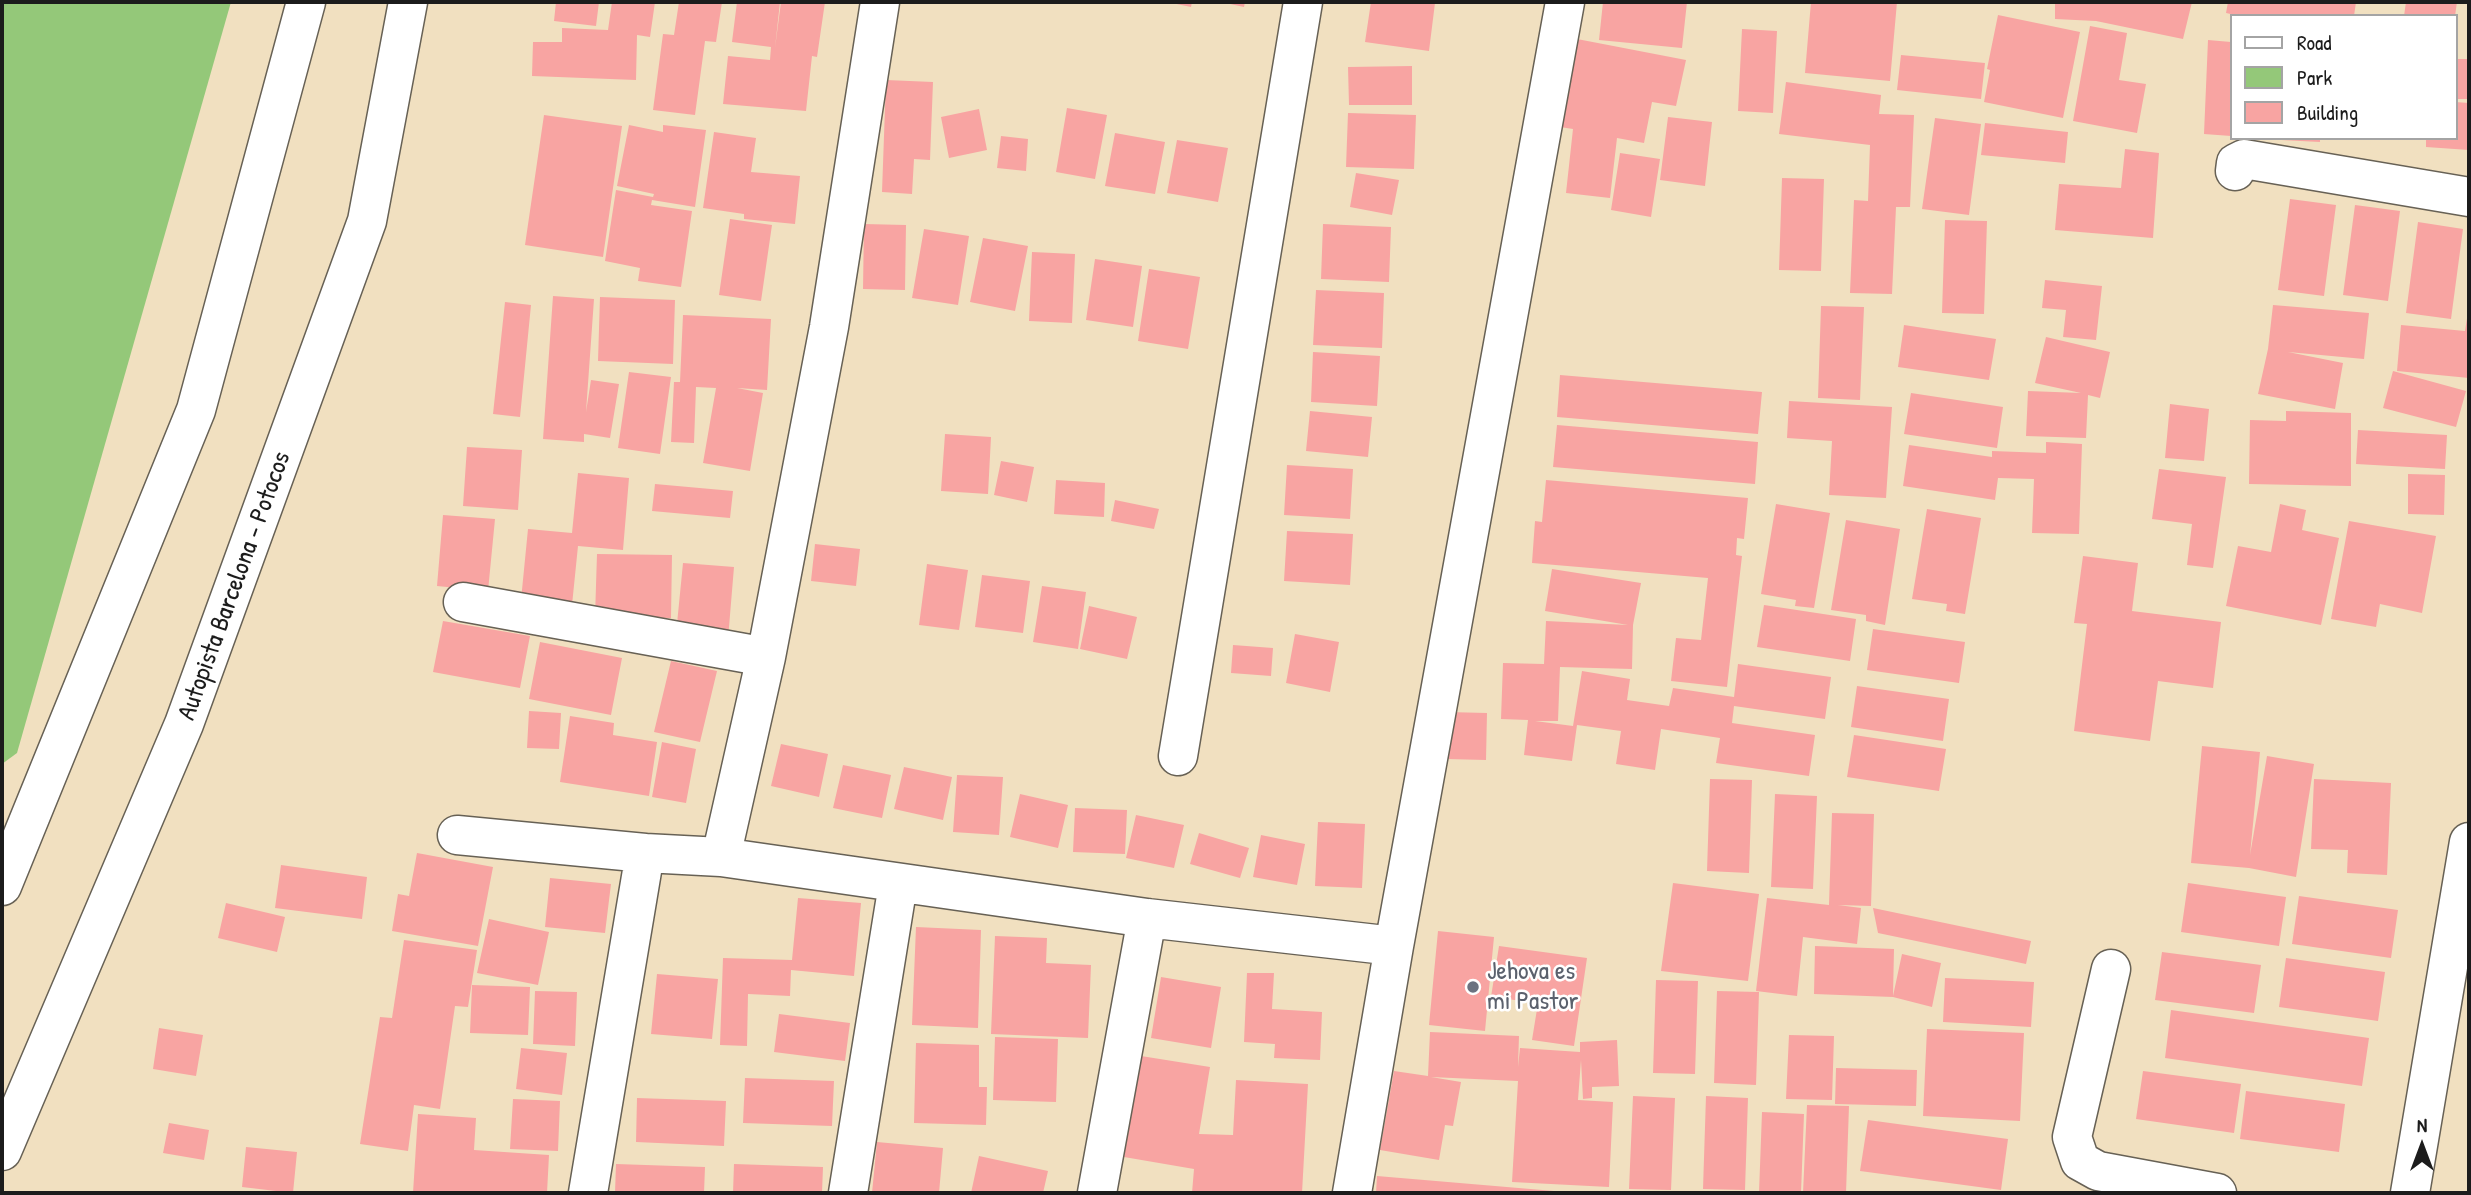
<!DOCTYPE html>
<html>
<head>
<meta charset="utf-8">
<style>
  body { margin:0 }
  #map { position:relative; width:2471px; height:1195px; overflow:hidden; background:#f1e0c0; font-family:"Patrick Hand",sans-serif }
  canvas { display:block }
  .frame { position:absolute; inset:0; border:4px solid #1c1c1c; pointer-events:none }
  .legend { position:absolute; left:2230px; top:14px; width:228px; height:126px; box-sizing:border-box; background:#fff; border:2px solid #a4a4a4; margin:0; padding:9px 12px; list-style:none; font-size:21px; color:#1c1c1c }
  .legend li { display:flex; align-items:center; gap:14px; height:35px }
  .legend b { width:35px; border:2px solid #a4a4a4 }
  .north { position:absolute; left:2387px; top:1111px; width:70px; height:70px; -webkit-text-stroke:5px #fff; paint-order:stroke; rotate:0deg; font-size:19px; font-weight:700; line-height:28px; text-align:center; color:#1c1c1c }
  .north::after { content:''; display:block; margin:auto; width:24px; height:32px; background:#1c1c1c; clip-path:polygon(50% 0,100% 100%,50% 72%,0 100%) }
</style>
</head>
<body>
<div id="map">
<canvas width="2471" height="1195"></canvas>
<div class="frame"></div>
<ul class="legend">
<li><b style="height:9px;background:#fff"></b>Road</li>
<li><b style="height:19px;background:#94c879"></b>Park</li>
<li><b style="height:19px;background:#f8a4a2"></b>Building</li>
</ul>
<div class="north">N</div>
</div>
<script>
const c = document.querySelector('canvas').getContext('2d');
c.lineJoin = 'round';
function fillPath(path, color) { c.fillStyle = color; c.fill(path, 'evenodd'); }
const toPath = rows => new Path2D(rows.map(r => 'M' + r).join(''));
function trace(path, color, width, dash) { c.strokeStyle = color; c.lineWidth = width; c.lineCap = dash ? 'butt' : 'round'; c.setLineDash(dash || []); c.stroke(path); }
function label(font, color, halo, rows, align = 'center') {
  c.font = font + ' "Patrick Hand",sans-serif'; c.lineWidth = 5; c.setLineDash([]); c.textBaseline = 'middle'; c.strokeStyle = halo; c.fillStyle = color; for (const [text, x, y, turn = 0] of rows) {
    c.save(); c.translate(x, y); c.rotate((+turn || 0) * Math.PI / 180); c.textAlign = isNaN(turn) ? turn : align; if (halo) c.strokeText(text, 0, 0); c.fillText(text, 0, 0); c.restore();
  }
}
fillPath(toPath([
  [2,2,231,2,17,753,2,764]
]), '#94c879');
fillPath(toPath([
  [556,2,599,2,596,26,554,21],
  [612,2,655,2,650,37,637,35,636,80,532,76,533,42,562,42,562,28,608,30],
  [679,2,722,2,716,42,705,41,695,115,653,110,663,34,674,35],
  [737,2,780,2,775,48,781,2,825,2,817,57,812,56,806,111,723,104,728,56,770,60,771,47,732,42],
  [1167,2,1192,2,1191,7],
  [1221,2,1245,2,1244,7],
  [1371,2,1435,3,1429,51,1365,42],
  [1603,2,1687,2,1682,48,1599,40],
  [1811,2,1897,2,1890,81,1805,73],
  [2055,2,2192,2,2183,39,2096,21,2055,19],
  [2228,2,2356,2,2354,16,2240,16,2226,13],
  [2406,2,2457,2,2455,16,2404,16],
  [1998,15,2080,32,2063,118,1984,102,1990,70,1987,69],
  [2090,26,2127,33,2119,80,2146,84,2137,133,2073,121],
  [1742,29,1777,31,1773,113,1738,111],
  [1577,39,1686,60,1676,106,1652,102,1644,143,1617,138,1610,198,1566,193,1573,129,1560,127],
  [2208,40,2231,42,2231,136,2204,134],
  [1901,55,1985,63,1981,99,1897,90],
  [2455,59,2469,59,2469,99,2455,99],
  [1412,66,1412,105,1349,105,1348,67],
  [886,80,933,82,930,160,914,159,912,194,882,192],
  [1786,82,1881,95,1879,114,1914,115,1910,207,1896,207,1892,294,1850,293,1854,200,1868,201,1870,145,1779,134],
  [2455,102,2469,103,2469,150,2426,147,2426,138,2455,138],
  [1067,108,1107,115,1095,179,1056,172],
  [979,109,987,150,949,158,941,117],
  [1348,113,1416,115,1414,169,1346,167],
  [544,115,622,126,603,257,525,245],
  [1668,117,1712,122,1705,186,1660,180],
  [1935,118,1981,124,1969,215,1922,209],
  [1985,123,2068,132,2065,163,1981,155],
  [629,125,663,132,663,125,706,130,695,207,652,200,651,205,692,211,681,287,638,281,640,268,605,261,616,190,653,197,654,194,617,186],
  [714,132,756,138,751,172,800,176,795,224,744,219,744,214,703,208],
  [1115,133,1165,142,1155,194,1105,186],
  [1001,136,1028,139,1026,171,997,168],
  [2281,138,2320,138,2320,142,2281,140],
  [1177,140,1228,148,1218,202,1167,193],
  [2125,149,2159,153,2153,238,2055,230,2059,184,2121,188],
  [1620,153,1660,159,1651,217,1611,210],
  [1356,173,1399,180,1392,215,1350,207],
  [1782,178,1824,179,1821,271,1779,270],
  [2290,199,2336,205,2324,296,2278,290],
  [2355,205,2400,211,2388,301,2343,295],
  [730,219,772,225,761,301,719,295],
  [1945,220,1987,221,1984,314,1942,313],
  [2418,222,2463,229,2451,319,2406,313],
  [864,224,906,225,905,290,863,289],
  [1323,224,1391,227,1389,282,1321,279],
  [924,229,969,236,958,305,912,298],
  [983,238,1028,246,1015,311,970,302],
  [1032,252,1075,254,1072,323,1029,321],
  [1095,259,1142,266,1133,327,1086,320],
  [1149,269,1200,277,1188,349,1138,341],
  [2045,280,2102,286,2096,340,2063,337,2066,310,2042,308],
  [1316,290,1384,293,1382,348,1313,345],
  [553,296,594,299,586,412,591,380,619,384,610,438,584,434,584,442,543,439],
  [600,297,675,300,673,364,598,361],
  [505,302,531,305,520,417,493,414],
  [2273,305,2369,313,2364,359,2288,352,2343,363,2335,409,2258,394,2268,349],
  [1821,306,1864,307,1860,400,1818,398],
  [2468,312,2469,378,2397,371,2401,325,2465,331],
  [683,315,771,319,767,390,737,388,763,393,750,471,703,463,716,388,696,387,694,443,671,442,674,382,680,382],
  [1904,325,1996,339,1989,380,1898,367],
  [2046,337,2110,352,2100,398,2088,395,2086,438,2026,436,2028,391,2081,393,2035,383],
  [1313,352,1380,356,1377,406,1311,402],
  [2393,371,2466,391,2456,427,2383,408],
  [629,372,671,377,660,454,618,448],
  [1560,375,1762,392,1758,434,1557,417],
  [1911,393,2003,407,1997,448,1904,434],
  [1789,401,1892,407,1886,498,1829,495,1832,441,1787,438],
  [2170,404,2209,409,2204,461,2165,458],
  [1310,411,1372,417,1368,457,1306,451],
  [2286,411,2351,413,2351,486,2249,484,2250,420,2286,421],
  [1557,425,1758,442,1755,484,1553,467],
  [2358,430,2447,435,2445,469,2356,464],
  [945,434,991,437,988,494,941,491],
  [2046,442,2082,444,2079,534,2032,533,2034,479,1998,478,1995,500,1903,486,1909,445,1992,457,1992,451,2046,453],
  [467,447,522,450,518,510,463,506],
  [1001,461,1034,467,1027,502,994,495],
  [1287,465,1353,469,1350,519,1284,515],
  [2159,469,2226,477,2213,568,2187,565,2192,524,2152,519],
  [578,473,629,478,623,550,578,546,572,605,521,600,528,529,572,533],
  [2408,474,2445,475,2444,515,2408,514],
  [1056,480,1105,483,1104,517,1054,514],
  [1546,480,1748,498,1744,539,1737,538,1736,555,1742,556,1727,687,1671,681,1676,638,1701,640,1708,578,1532,563,1535,521,1542,522],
  [655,484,733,491,730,518,652,511],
  [1115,500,1159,509,1154,529,1111,521],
  [1776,504,1830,513,1814,608,1795,606,1796,600,1761,594],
  [2280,504,2306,510,2302,530,2339,538,2321,625,2226,606,2238,546,2271,552],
  [1927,509,1981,518,1965,614,1946,611,1947,604,1912,599],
  [443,515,495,519,488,591,437,586],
  [1846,520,1900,529,1885,625,1866,621,1866,615,1831,610],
  [2349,521,2436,536,2422,613,2380,604,2376,627,2331,619],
  [1287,531,1353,534,1350,585,1284,581],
  [815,544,860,549,856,586,811,581],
  [597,554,672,555,671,618,595,617],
  [2083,556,2138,563,2132,611,2221,622,2213,688,2158,681,2150,741,2074,731,2087,624,2074,623],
  [683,563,734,567,728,639,676,634],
  [927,564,968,570,959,630,919,625],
  [1552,569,1641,583,1633,625,1632,669,1560,667,1558,721,1535,721,1573,726,1582,671,1630,679,1627,700,1669,706,1673,688,1734,697,1738,664,1831,677,1825,719,1734,706,1732,723,1815,735,1809,776,1716,763,1720,738,1661,729,1655,770,1616,764,1621,731,1577,725,1572,761,1524,755,1528,720,1501,719,1503,663,1544,664,1546,621,1628,625,1545,611],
  [982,575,1030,581,1023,633,975,627],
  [1042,586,1086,592,1078,649,1033,642],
  [1764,605,1856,619,1850,661,1757,647],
  [1089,606,1137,617,1127,659,1080,649],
  [443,621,530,636,520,688,433,672],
  [1873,629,1965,642,1959,683,1867,670],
  [1295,634,1339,642,1330,692,1286,683],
  [540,642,622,658,611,715,529,699],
  [1233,645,1273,648,1271,676,1231,673],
  [671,661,717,671,700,742,654,732],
  [1857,686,1949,699,1943,741,1851,727],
  [529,711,561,713,559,749,527,748],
  [1447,712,1487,713,1486,760,1446,759],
  [570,716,614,723,613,735,657,742,649,796,560,782],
  [1854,735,1946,749,1939,791,1847,777],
  [662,742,696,749,686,803,652,797],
  [781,744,828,754,819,797,771,786],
  [2202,746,2260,752,2250,855,2267,756,2314,764,2296,877,2249,868,2191,863],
  [843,765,891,775,882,818,833,808],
  [904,767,952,777,943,820,894,809],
  [957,775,1003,777,999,835,953,832],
  [1710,779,1752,780,1749,873,1707,871],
  [2314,779,2391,783,2387,875,2347,873,2348,850,2311,849],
  [1020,794,1068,805,1058,848,1010,837],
  [1775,794,1817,796,1813,889,1771,887],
  [1075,808,1127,810,1125,854,1073,852],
  [1832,813,1874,814,1871,906,1838,905,1861,908,1857,944,1803,937,1797,996,1756,991,1767,898,1829,905],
  [1136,815,1184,825,1174,868,1126,858],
  [1318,822,1365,824,1362,888,1315,886],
  [1199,833,1249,848,1240,878,1190,864],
  [1261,835,1305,844,1297,885,1253,877],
  [417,853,493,867,478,946,392,931,398,894,409,896],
  [281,865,367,877,362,919,275,908],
  [550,878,611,884,605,933,545,927],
  [1673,883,1759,894,1748,981,1661,971],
  [2188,883,2286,897,2279,946,2181,932],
  [2299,896,2398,910,2391,958,2292,944],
  [798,898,861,903,854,976,791,970,790,996,748,994,747,1046,720,1045,723,958,792,960],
  [226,903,285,917,277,952,218,938],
  [1873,908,2031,941,2026,964,1878,933],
  [489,919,549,932,538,985,477,973],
  [916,927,981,930,978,1028,912,1025],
  [1438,931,1494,937,1485,1031,1429,1025],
  [995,936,1047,938,1046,963,1091,965,1088,1038,991,1034],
  [404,940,477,950,468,1007,455,1006,440,1109,414,1105,408,1151,360,1144,380,1017,392,1018],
  [1499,946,1587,958,1574,1046,1532,1040,1538,1003,1491,997],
  [1815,946,1894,949,1893,996,1902,954,1941,963,1932,1007,1893,997,1814,994],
  [2162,952,2261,965,2254,1013,2155,1000],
  [2286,958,2385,972,2378,1021,2279,1007],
  [1247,973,1274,973,1272,1009,1322,1012,1320,1060,1274,1058,1275,1044,1244,1042],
  [657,974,718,979,712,1039,651,1034],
  [1161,977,1221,987,1211,1048,1151,1038],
  [1945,978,2034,982,2031,1027,1943,1022],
  [1656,980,1698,981,1695,1074,1653,1073],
  [472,985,530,987,528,1035,470,1033],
  [535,991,577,992,575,1046,533,1044],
  [1717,991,1759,992,1756,1085,1714,1083],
  [2171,1010,2369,1038,2362,1086,2165,1058],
  [779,1014,850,1023,845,1061,774,1052],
  [159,1028,203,1035,196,1076,153,1069],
  [1927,1029,2024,1033,2020,1121,1923,1116],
  [1430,1032,1519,1036,1518,1067,1520,1048,1580,1052,1580,1042,1617,1040,1619,1086,1592,1087,1592,1098,1583,1099,1581,1060,1578,1100,1613,1102,1609,1187,1512,1182,1518,1081,1431,1077,1461,1082,1453,1126,1445,1125,1439,1160,1380,1150,1394,1071,1428,1076],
  [1789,1035,1834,1036,1832,1100,1786,1099],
  [995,1037,1058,1039,1056,1102,993,1100],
  [916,1043,979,1045,979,1087,987,1087,986,1125,914,1123],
  [521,1048,567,1053,562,1095,516,1089],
  [1141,1056,1210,1067,1199,1134,1233,1135,1236,1080,1308,1084,1302,1193,1192,1193,1194,1169,1124,1157],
  [1836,1068,1917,1070,1916,1106,1835,1104],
  [2143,1071,2241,1084,2234,1133,2136,1119],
  [745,1078,834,1081,832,1126,743,1123],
  [2246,1091,2345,1104,2339,1152,2240,1139],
  [1633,1096,1675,1098,1671,1190,1629,1189],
  [1706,1096,1748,1098,1745,1190,1703,1189],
  [637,1098,726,1101,724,1146,636,1142],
  [513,1099,560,1101,558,1151,510,1149],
  [1807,1105,1849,1106,1846,1193,1803,1193],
  [1762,1112,1804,1114,1801,1193,1759,1193],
  [418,1114,476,1118,474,1150,549,1155,547,1193,413,1193],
  [1868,1120,2008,1139,2001,1190,1860,1171],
  [169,1123,209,1130,204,1160,163,1153],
  [877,1142,943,1148,939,1193,872,1193],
  [246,1147,297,1152,293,1193,242,1187],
  [979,1156,1048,1171,1043,1193,971,1193],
  [616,1164,705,1167,704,1193,615,1193],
  [734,1164,823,1167,822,1193,733,1193],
  [1377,1176,1554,1191,1554,1193,1376,1193]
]), '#f8a4a2');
const minor = toPath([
  [2235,171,2236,163,2244,159,2469,197],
  [463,602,766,657],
  [1178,756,1303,2],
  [457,835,645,853],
  [721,857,1147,918,1394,946,1352,1193],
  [2,886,196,410,306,2],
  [1394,946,1565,2],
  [2111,969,2072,1137,2080,1161,2098,1171,2217,1193],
  [2,1151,184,724,367,221,408,2],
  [588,1193,645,853,721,857,766,657,829,327,880,2],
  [848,1193,898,884],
  [1097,1193,1147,918],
  [2410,1193,2469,842]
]);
trace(minor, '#676155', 41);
trace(minor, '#fff', 38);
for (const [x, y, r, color] of [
  [1473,987,7,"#6b7280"]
]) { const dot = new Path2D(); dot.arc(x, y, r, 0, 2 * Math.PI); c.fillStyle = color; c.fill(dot); trace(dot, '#fff', 2.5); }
label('26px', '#1c1c1c', '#fff', [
  ["Autopista Barcelona - Potocos",235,586,-70]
]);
label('26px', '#5b616d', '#fff', [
  ["Jehova es",1487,972],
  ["mi Pastor",1487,1002]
], 'left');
</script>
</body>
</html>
